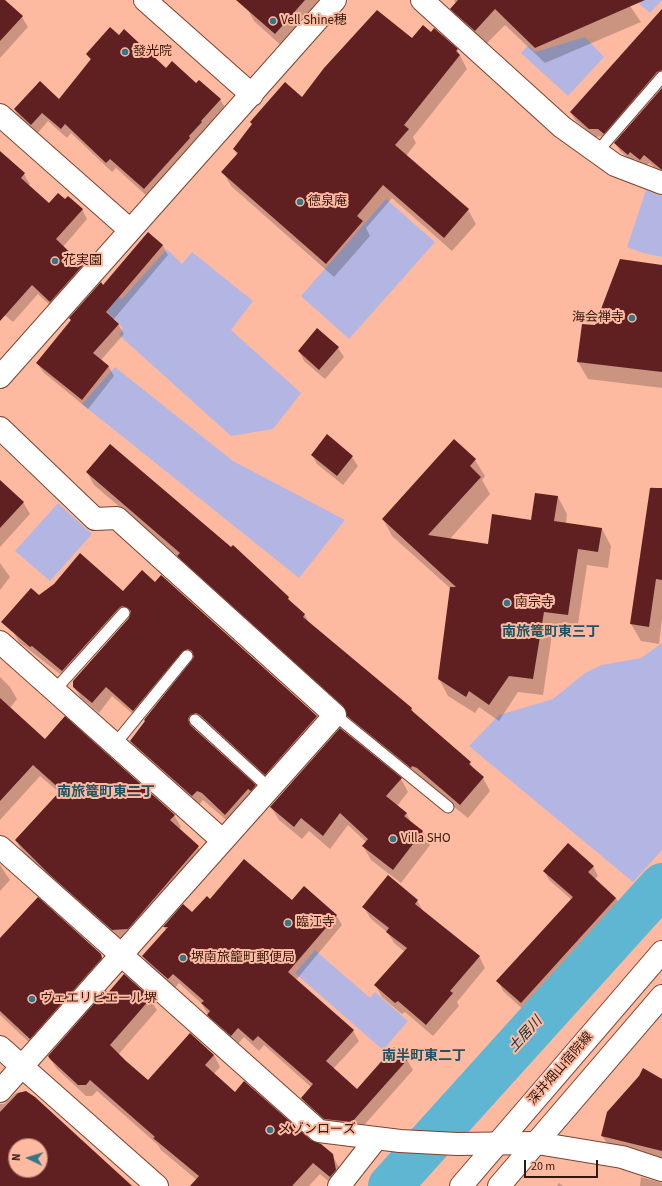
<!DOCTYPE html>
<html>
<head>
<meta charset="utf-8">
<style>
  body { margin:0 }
  #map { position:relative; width:662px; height:1186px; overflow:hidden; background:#febaa1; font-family:"Source Sans 3",sans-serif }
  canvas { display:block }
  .north { position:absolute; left:8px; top:1138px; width:40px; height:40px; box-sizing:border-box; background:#febaa1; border:1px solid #ac7a67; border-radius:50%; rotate:274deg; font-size:11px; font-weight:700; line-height:16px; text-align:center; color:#321910 }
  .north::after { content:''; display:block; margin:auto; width:14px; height:18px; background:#357589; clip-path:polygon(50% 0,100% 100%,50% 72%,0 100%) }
  .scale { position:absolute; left:524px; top:1160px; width:74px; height:18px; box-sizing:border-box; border:2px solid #321910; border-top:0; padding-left:5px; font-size:12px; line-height:14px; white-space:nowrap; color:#321910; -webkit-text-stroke:3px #febaa1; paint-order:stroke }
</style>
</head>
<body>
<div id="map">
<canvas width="662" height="1186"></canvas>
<div class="north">N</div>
<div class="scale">20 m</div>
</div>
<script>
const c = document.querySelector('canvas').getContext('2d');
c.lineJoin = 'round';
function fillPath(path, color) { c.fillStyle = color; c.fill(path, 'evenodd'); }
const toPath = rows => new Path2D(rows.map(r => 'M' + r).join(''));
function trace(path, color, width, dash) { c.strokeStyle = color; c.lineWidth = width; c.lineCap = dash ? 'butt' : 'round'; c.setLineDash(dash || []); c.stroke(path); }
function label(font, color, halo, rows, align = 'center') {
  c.font = font + ' "Source Sans 3","Noto Sans JP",sans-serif'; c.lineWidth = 4; c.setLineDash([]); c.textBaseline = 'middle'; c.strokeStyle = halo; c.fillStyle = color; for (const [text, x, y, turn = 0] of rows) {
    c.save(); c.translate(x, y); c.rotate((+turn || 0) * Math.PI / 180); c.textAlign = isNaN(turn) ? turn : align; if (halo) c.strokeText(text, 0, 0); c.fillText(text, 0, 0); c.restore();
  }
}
fillPath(toPath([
  [635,0,662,0,650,13],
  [585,37,604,57,568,96,521,53,528,45,535,52],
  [646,190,662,196,662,257,643,253,627,247],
  [386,199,435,242,349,339,301,296],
  [167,249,182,264,192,252,253,301,231,330,301,393,273,429,231,436,119,335,123,328,99,303,110,290,122,299],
  [115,367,233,461,345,520,299,578,82,404],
  [58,503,92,534,50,581,15,551],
  [662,643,662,850,633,882,469,746,499,715,553,699,585,673,602,665,641,658],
  [315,950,370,998,375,992,408,1021,383,1050,295,973]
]), '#b3b6e2');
fillPath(toPath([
  [0,0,4,0,22,17,28,27,0,58],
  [254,0,324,0,283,47,254,21,247,8],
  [454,0,630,0,628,3,641,22,545,63,505,25,484,46,461,25,452,9,456,4],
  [662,9,662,80,604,136,595,137,576,121,571,113],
  [431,33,457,50,467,69,413,137,416,143,406,156,468,210,476,224,452,251,392,198,366,228,370,236,334,277,231,186,223,172,237,155,234,149,303,98,412,40],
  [120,37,166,69,220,99,226,109,149,198,116,168,112,172,71,133,67,138,48,121,37,134,20,119,15,110,59,100,91,61,87,54],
  [662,89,662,174,649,163,645,168,635,159,633,162,620,151,615,143],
  [0,153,24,174,30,184,28,186,49,205,65,201,82,209,87,219,63,247,82,266,88,276,56,311,38,294,13,322,0,311],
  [148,234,163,246,168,255,113,320,118,324,124,334,101,360,109,367,114,376,88,409,43,372,37,363],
  [662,266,662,388,588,379,578,362,595,326],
  [317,330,338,348,344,357,325,379,304,361,299,351],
  [454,441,475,460,485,476,482,480,490,494,449,540,489,545,531,521,558,497,567,514,566,524,602,529,611,546,608,568,587,565,577,631,553,628,543,695,518,692,499,721,479,707,475,713,448,696,439,679,451,589,392,536,383,519],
  [312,455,352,457,358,466,343,485,317,464],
  [87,472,288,598,292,604,305,615,309,623,412,709,415,716,470,763,474,770,483,778,490,791,468,818,356,729,348,715,186,568,180,558,94,485],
  [651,487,662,489,662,619,659,644,641,641,631,624],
  [0,493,23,502,30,514,0,547],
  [0,563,10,577,0,590],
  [161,576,317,717,323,727,271,785,199,724,194,730,255,786,261,796,231,824,203,800,198,806,137,752,131,741,195,659,187,662,140,720,112,696,99,713,81,698,74,687,130,617,125,619,69,681,19,642,13,631,39,596,123,592,155,583],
  [0,677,10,687,17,699,10,708,45,741,174,815,181,827,179,829,198,847,205,858,120,942,57,886,23,852,16,841,60,793,40,776,0,820],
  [401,779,408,792,397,806,406,813,412,824,423,832,430,845,401,883,371,860,363,846,366,842,348,825,330,849,309,831,302,839,279,820,271,807],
  [0,865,10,880,0,891],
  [593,866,598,876,595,879,616,898,621,908,526,1012,503,991,498,981,572,900,549,880,544,871],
  [210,900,292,901,336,915,342,925,296,980,353,1031,359,1041,333,1069,357,1090,407,1060,413,1070,358,1132,331,1129,308,1108,302,1098,311,1087,264,1045,259,1051,244,1037,237,1045,214,1025,202,1004,179,983,174,989,149,966,143,956,166,930,164,927,183,905,192,914],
  [417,900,424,913,479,956,485,968,457,1002,459,1006,433,1036,405,1012,402,1014,382,997,376,986,405,952,394,943,388,933,370,918,364,907],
  [0,940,100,954,107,966,37,1050,0,1015],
  [106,992,108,994,150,999,157,1010,118,1055,148,1082,214,1055,220,1067,214,1074,236,1093,332,1155,339,1167,342,1182,334,1186,320,1174,309,1186,191,1186,197,1180,161,1150,158,1145,97,1091,92,1096,86,1096,56,1068,49,1056],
  [662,1080,662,1167,610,1148,602,1136],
  [26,1092,133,1186,0,1186,0,1104,4,1104,16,1093],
  [16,1146,40,1146,40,1170,16,1170],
  [641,1177,662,1183,662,1186,640,1186],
  [559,1183,563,1186,557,1186]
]), '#0003');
trace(toPath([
  [390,1186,662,885]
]), '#5eb6d2', 44);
fillPath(toPath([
  [0,0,5,0,23,16,0,41],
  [236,0,305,0,275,34],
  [458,0,645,0,535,48,495,9,475,31,450,9],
  [662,9,662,70,657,72,604,134,598,129,589,129,570,112],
  [377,10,412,38,423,25,431,32,434,28,458,49,456,51,460,55,404,125,409,129,395,145,469,209,444,238,383,185,357,216,363,221,326,264,221,172,238,153,233,149,252,124,250,122,285,82,302,97,324,68],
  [110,27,119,35,124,29,166,68,172,61,196,83,199,80,221,99,201,121,202,122,189,136,190,138,144,189,110,159,106,163,65,124,61,129,42,113,31,125,14,109,40,81,59,99,91,59,86,54],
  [662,88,662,170,644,155,640,160,630,152,628,155,614,143],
  [0,151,25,173,21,178,49,203,58,193,65,199,68,196,83,209,56,239,83,265,50,302,32,285,0,321],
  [148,232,163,245,106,312,119,324,93,353,109,366,82,400,36,363,71,320,69,318,101,282,103,285],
  [620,259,662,265,662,372,577,362,582,324,595,325],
  [317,328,339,347,319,370,298,351],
  [327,434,353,456,337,476,311,455],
  [454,439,476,459,470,466,481,477,428,535,488,544,492,514,531,520,535,493,558,496,554,521,602,528,598,552,578,549,568,615,544,612,533,679,509,676,489,705,469,691,466,697,438,679,450,587,456,587,382,519],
  [110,444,231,547,233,545,289,597,288,599,305,614,303,617,412,708,411,710,471,762,469,764,484,777,460,805,417,768,412,766,411,768,347,716,343,706,177,556,180,553,86,472],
  [0,480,24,502,0,528],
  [650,488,662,488,662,580,656,579,649,627,630,624],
  [80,553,123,591,142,570,155,582,161,575,317,716,265,775,200,715,196,713,190,715,188,719,190,725,256,785,251,791,248,789,225,815,202,793,197,791,192,796,130,741,145,721,144,720,192,660,194,657,192,651,188,649,182,652,133,711,106,687,92,703,73,687,73,681,129,618,131,611,128,608,122,606,119,608,62,671,32,646,30,647,1,622,31,588,39,595,54,584],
  [0,698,45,739,65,716,175,815,170,820,199,846,128,929,112,930,49,874,15,840,61,790,33,765,0,801],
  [340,728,402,778,386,796,407,813,404,816,423,831,393,870,362,846,368,839,340,813,323,836,301,818,294,827,270,807],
  [568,843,594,866,588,872,616,898,521,1003,496,981,573,897,543,871],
  [244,859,292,900,304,886,337,915,288,972,354,1030,326,1061,357,1089,394,1047,408,1059,352,1122,324,1119,301,1098,313,1084,258,1036,253,1041,238,1028,231,1036,207,1015,210,1011,201,1003,204,1001,173,974,168,979,142,956,168,927,163,927,183,904,192,912,207,896,210,899],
  [388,875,418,900,415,904,480,956,450,991,453,993,426,1025,398,1001,395,1003,374,985,407,948,386,932,389,928,362,907],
  [38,897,101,954,102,958,30,1039,0,1011,0,938],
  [124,974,151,998,110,1045,126,1061,148,1080,190,1033,214,1055,205,1065,235,1092,244,1081,311,1140,321,1144,333,1154,336,1170,330,1177,313,1163,292,1186,190,1186,199,1176,153,1138,155,1137,90,1080,86,1085,78,1085,50,1059,48,1056,106,990,107,994],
  [643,1068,662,1079,662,1151,601,1136,607,1112,639,1076],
  [26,1091,35,1097,132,1186,0,1186,0,1112,18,1093],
  [16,1146,40,1146,40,1170,16,1170]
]), '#602022');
const service = toPath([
  [597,152,662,77],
  [54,691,124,613],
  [335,715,448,807],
  [195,720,269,788],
  [115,744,187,656]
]);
const minor = toPath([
  [145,0,252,95],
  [422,0,562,127,615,165,662,183],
  [0,115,130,230],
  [0,377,335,0],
  [0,428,95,519,117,518,335,715,0,1091],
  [0,642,222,840],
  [0,847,319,1131,400,1141,457,1144,537,1143,622,1157,662,1170],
  [0,1047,157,1186],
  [339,1186,376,1139]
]);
const secondary = toPath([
  [461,1186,662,952],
  [499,1186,662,996]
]);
trace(service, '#7c422d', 13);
trace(minor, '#7c422d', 24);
trace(secondary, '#7c422d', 24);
trace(service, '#fff', 11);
trace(minor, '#fff', 22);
trace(secondary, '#fff', 22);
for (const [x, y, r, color] of [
  [273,21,4,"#357589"],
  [125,52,4,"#357589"],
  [300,202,4,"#357589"],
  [55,261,4,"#357589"],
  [632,318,4,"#357589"],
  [507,603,4,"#357589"],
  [393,839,4,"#357589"],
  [288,923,4,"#357589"],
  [183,958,4,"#357589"],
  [32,999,4,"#357589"],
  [270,1130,4,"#357589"]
]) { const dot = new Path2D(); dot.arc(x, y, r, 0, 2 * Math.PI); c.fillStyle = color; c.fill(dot); trace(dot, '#febaa1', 1.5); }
label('13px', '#321910', '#febaa1', [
  ["Vell Shine穂",281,21],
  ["發光院",133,52],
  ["徳泉庵",308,202],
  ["花実園",63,261],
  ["海会禅寺",624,318,"right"],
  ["南宗寺",515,603],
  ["Villa SHO",401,839],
  ["臨江寺",296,923],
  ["堺南旅籠町郵便局",191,958],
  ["ヴェエリピエール堺",40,999],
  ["メゾンローズ",278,1130]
], 'left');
label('13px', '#321910', '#febaa1', [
  ["深井畑山宿院線",561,1069,-49]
]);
label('bold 14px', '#205363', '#febaa1', [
  ["南旅篭町東三丁",551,633],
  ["南旅篭町東二丁",106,793],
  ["南半町東二丁",424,1057]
]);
label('italic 14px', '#07323e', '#febaa1', [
  ["土居川",526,1035,-48]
]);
</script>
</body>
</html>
